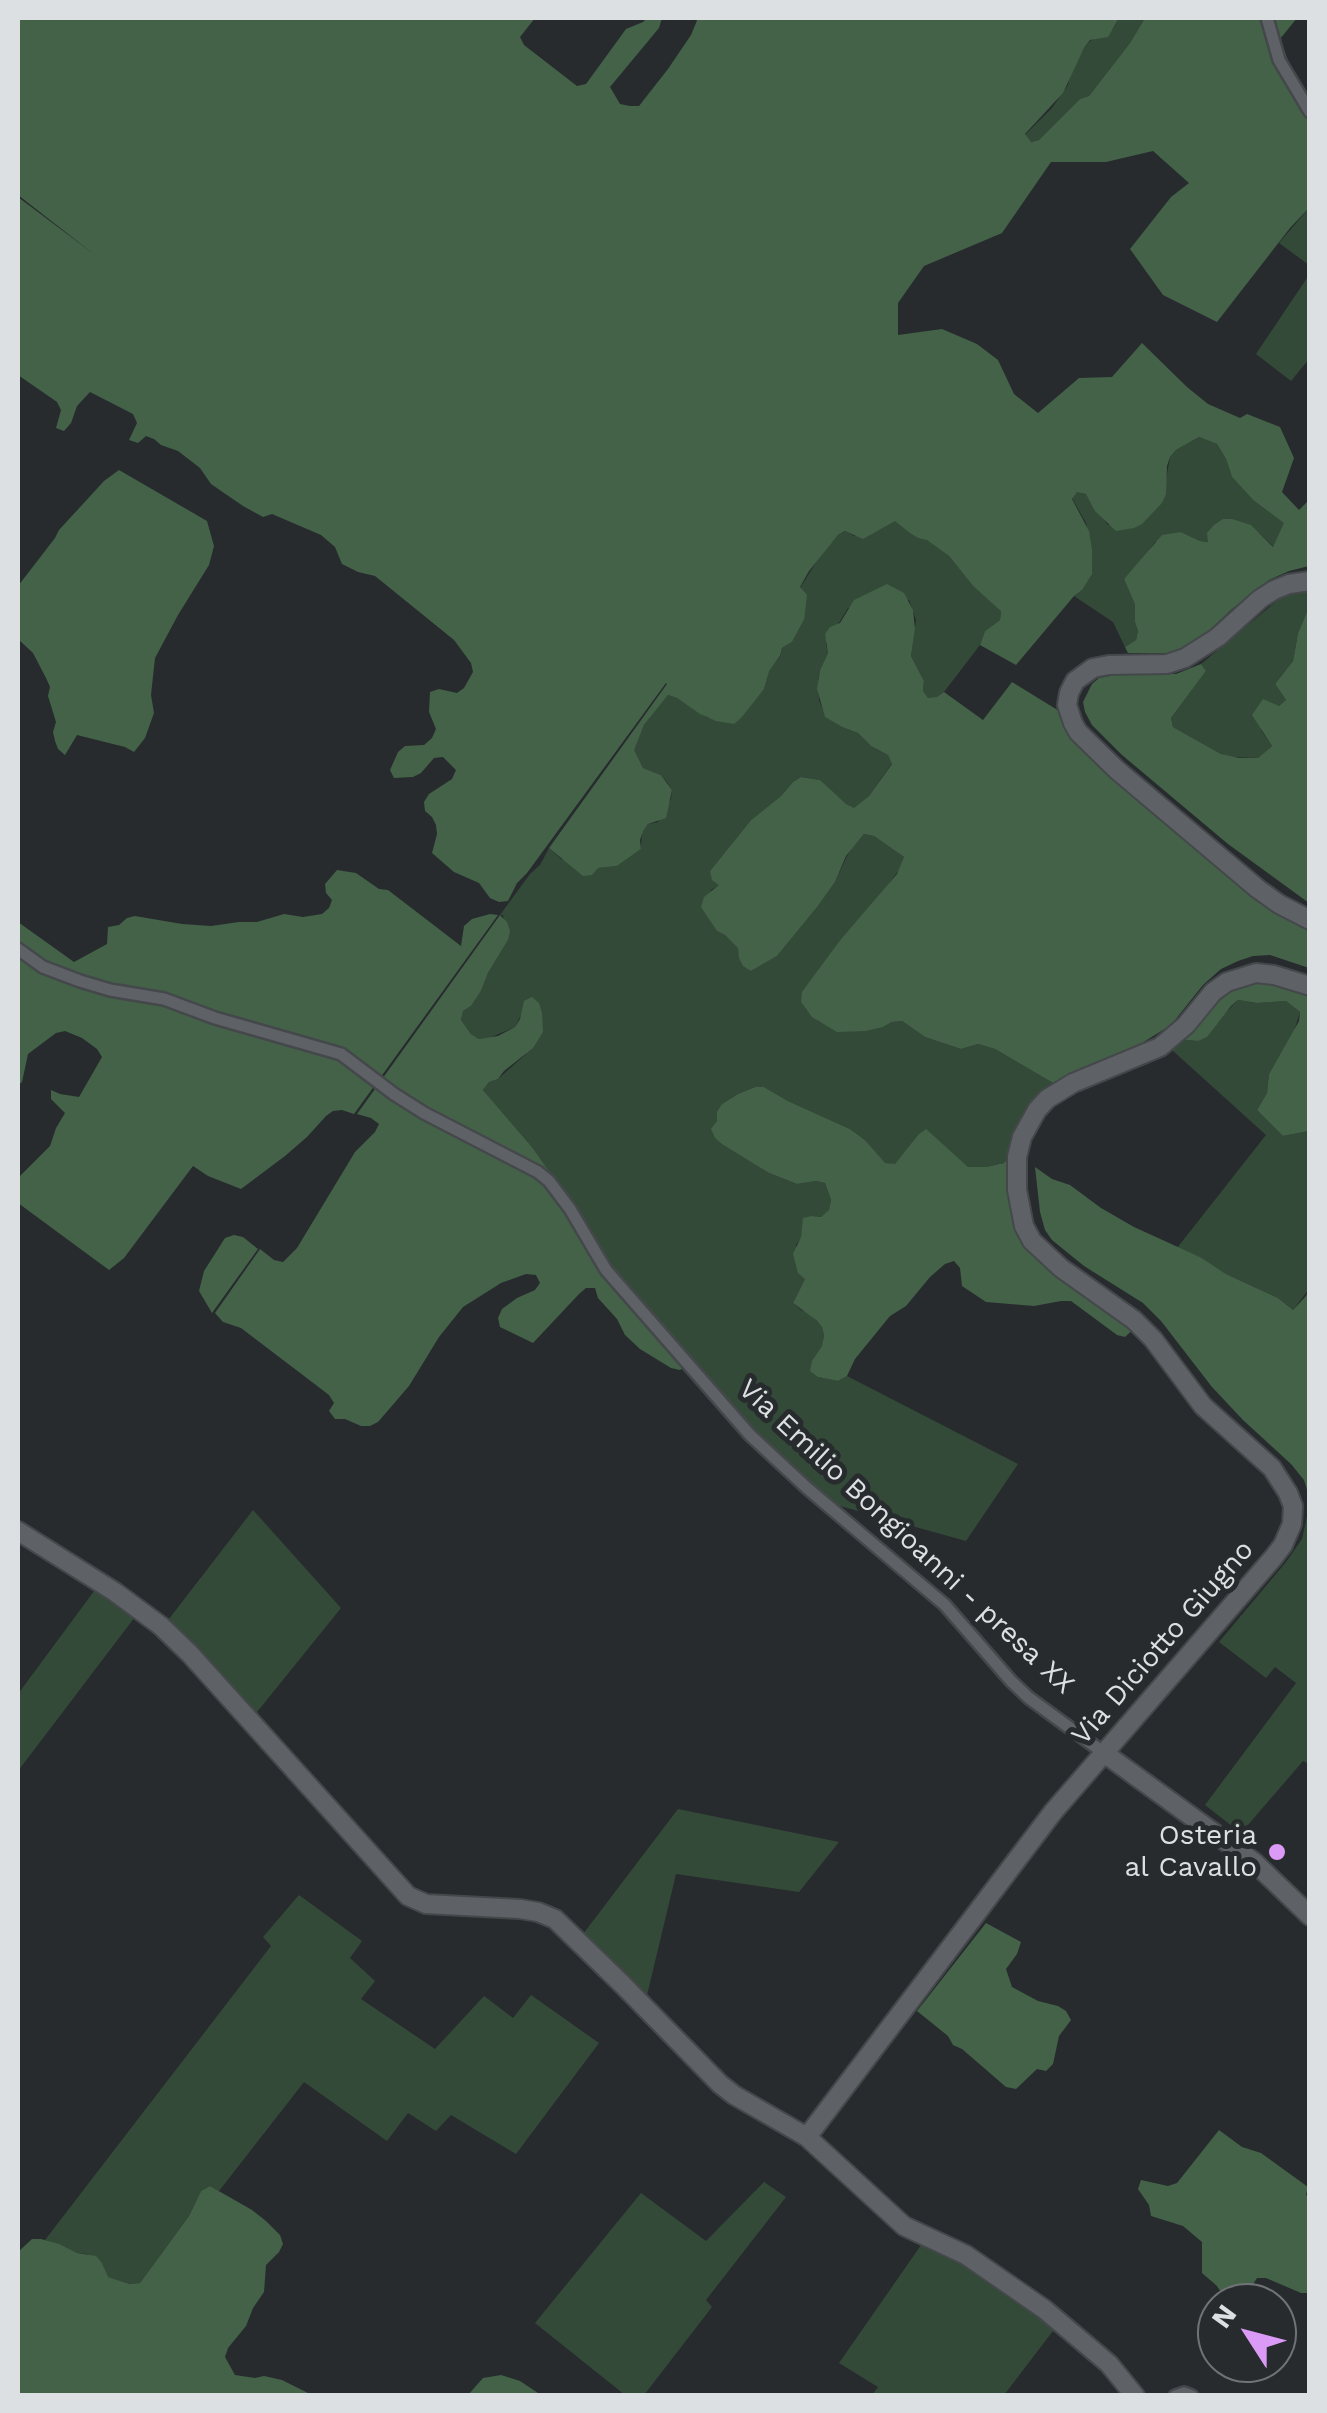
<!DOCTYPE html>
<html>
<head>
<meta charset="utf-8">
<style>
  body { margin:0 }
  #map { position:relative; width:1327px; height:2413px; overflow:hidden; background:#272b2e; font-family:"Work Sans",sans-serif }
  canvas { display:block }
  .frame { position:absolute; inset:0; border:20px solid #dde0e2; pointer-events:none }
  .north { position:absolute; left:1197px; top:2283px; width:100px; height:100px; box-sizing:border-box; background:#272b2e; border:2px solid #707376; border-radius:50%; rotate:306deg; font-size:28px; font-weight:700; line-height:40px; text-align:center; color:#dde0e2 }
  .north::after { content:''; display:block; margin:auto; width:35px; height:45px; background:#da9af6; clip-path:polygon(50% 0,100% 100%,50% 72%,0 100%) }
</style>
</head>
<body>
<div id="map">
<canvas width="1327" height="2413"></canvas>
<div class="frame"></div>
<div class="north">N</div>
</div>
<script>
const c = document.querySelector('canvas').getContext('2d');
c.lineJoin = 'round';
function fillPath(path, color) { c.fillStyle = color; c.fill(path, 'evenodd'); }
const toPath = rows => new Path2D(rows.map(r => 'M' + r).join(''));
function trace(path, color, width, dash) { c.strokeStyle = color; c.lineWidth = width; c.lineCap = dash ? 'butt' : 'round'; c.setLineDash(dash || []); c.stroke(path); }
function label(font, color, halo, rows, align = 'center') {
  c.font = font + ' "Work Sans",sans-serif'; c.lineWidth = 10; c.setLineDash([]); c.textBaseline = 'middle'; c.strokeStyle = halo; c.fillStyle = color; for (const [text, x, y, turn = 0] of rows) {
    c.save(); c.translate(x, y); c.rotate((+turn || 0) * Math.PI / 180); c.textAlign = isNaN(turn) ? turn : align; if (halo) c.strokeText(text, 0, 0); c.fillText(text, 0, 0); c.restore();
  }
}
fillPath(toPath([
  [1119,18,1145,18,1130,43,1089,96,1080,99,1039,140,1030,142,1025,135,1052,108,1068,85,1070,75,1084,48,1090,41,1113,29],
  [1309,208,1309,265,1279,243],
  [1309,275,1309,359,1291,381,1256,354],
  [1199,437,1217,444,1226,459,1232,477,1253,500,1285,523,1274,547,1259,533,1209,542,1200,541,1181,532,1155,542,1138,565,1124,579,1136,604,1135,622,1138,631,1136,640,1125,647,1113,622,1074,596,1082,590,1092,549,1086,523,1072,498,1077,491,1086,494,1108,525,1155,509,1162,503,1170,457,1176,450],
  [895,520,918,538,927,539,949,556,973,586,1001,610,1000,620,985,631,980,645,944,692,937,698,928,699,923,691,924,681,911,656,916,620,909,600,848,608,826,644,828,653,820,670,818,680,819,700,826,717,842,727,858,733,871,746,888,755,892,763,869,796,854,809,840,800,820,780,801,777,793,782,781,796,751,820,710,871,720,885,711,890,708,914,717,931,725,935,739,948,739,958,751,971,777,956,818,906,835,882,847,856,852,848,864,834,874,836,904,857,902,866,884,890,841,939,801,1001,806,1009,820,1022,883,1027,892,1022,902,1021,925,1037,961,1049,978,1044,995,1049,1053,1083,1039,1095,1015,1149,1004,1163,986,1167,968,1167,918,1135,895,1165,884,1163,865,1140,850,1129,788,1101,764,1087,755,1087,738,1094,722,1104,717,1121,715,1138,769,1173,797,1184,816,1181,825,1183,831,1200,829,1211,821,1217,812,1216,803,1227,801,1238,796,1245,805,1279,793,1303,801,1310,809,1313,822,1327,824,1336,818,1377,838,1381,847,1376,1018,1464,966,1541,833,1504,756,1435,688,1364,656,1317,621,1285,532,1147,483,1090,489,1082,498,1079,526,1054,523,1011,515,1027,489,1038,479,1039,471,1034,461,1020,463,1011,471,1006,481,991,488,973,508,940,503,915,500,915,530,874,540,865,549,848,561,859,598,868,617,866,641,849,642,831,648,824,658,822,671,799,672,790,667,782,661,775,643,768,633,750,644,725,662,702,668,695,677,698,708,718,764,689,768,671,780,657,782,648,792,642,804,620,800,588,820,556,838,535,846,531,854,536,879,529],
  [1309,588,1309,607,1298,633,1293,661,1275,684,1286,700,1279,706,1271,704,1261,730,1272,746,1258,758,1230,757,1221,754,1173,727,1171,718,1206,671,1201,664,1279,599],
  [1238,1000,1256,1003,1286,1001,1300,1012,1294,1031,1269,1074,1267,1093,1257,1110,1283,1136,1309,1131,1309,1289,1293,1310,1278,1298,1226,1274,1202,1258,1177,1248,1266,1135,1172,1050,1185,1040,1198,1041],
  [253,1510,341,1608,249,1722,162,1628],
  [1308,1512,1309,1764,1303,1761,1241,1833,1205,1805,1296,1683,1275,1667,1266,1678,1219,1642,1286,1562,1302,1539],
  [100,1583,141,1609,18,1771,18,1694],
  [678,1809,839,1842,799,1892,676,1874,643,2012,577,1942],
  [299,1895,362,1941,350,1958,375,1981,361,1999,435,2049,484,1996,513,2018,531,1995,599,2043,516,2154,451,2115,436,2131,408,2113,387,2141,304,2082,219,2191,210,2186,201,2191,189,2216,140,2283,131,2284,107,2277,102,2263,87,2254,77,2253,45,2240,271,1946,263,1937],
  [764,2182,786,2197,706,2300,712,2307,644,2395,625,2395,535,2323,641,2193,706,2241],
  [926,2238,1056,2327,1004,2395,872,2395,878,2387,839,2363]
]), '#344a38');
fillPath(toPath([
  [18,18,535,18,520,37,524,45,577,86,586,84,626,29,643,22,647,18,662,18,659,28,610,87,620,104,630,106,639,106,668,69,691,35,698,18,1119,18,1108,37,1090,40,1084,48,1063,93,1025,134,1031,142,1039,140,1080,99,1089,96,1130,43,1145,18,1297,18,1280,39,1293,74,1309,100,1309,208,1290,228,1217,322,1163,295,1130,249,1171,197,1189,183,1153,151,1106,162,1051,162,1002,233,924,266,898,303,898,335,942,329,977,344,998,360,1014,394,1038,413,1079,378,1112,377,1142,343,1187,387,1208,404,1240,418,1247,414,1280,427,1294,458,1282,492,1299,510,1309,500,1309,566,1289,571,1269,580,1232,609,1198,641,1185,649,1173,653,1128,653,1125,647,1136,640,1138,631,1135,622,1135,604,1124,579,1162,535,1181,532,1200,541,1208,542,1207,533,1214,525,1223,519,1232,519,1251,525,1273,547,1284,523,1253,500,1232,477,1226,459,1217,444,1199,437,1176,450,1170,457,1167,466,1166,494,1162,503,1142,524,1134,528,1116,531,1095,511,1086,494,1077,492,1072,499,1089,531,1092,549,1092,574,1082,590,1074,596,1016,665,980,645,985,631,1000,620,1001,611,973,586,949,556,927,540,918,538,910,533,895,521,863,539,845,531,838,535,809,571,800,587,807,595,804,620,792,642,782,648,780,656,769,671,764,689,741,718,734,724,716,721,700,714,677,698,668,695,644,725,634,750,643,768,661,775,672,790,666,818,648,824,643,831,640,840,641,849,617,866,598,868,592,875,583,876,549,848,667,684,666,683,527,873,517,883,508,901,499,902,490,898,479,883,454,872,432,853,437,834,436,825,432,817,425,811,424,802,429,794,452,779,456,770,443,757,434,758,421,773,413,777,394,778,390,770,398,752,405,746,424,745,432,738,436,729,429,712,430,692,439,689,457,693,464,688,473,672,471,663,454,640,375,576,358,572,342,564,335,547,321,535,272,514,263,517,243,506,211,484,200,468,178,451,161,445,154,439,146,436,138,443,129,440,137,423,133,414,90,392,77,406,71,423,64,431,56,428,61,410,57,402,18,375,18,197,95,255,18,195],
  [119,470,207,521,214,546,209,565,178,615,155,658,151,695,154,713,145,738,134,752,125,747,77,735,65,755,58,749,55,741,53,732,56,722,48,696,50,687,46,678,33,653,18,639,18,586,55,538,59,530,104,481],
  [887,584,904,593,913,610,915,629,911,656,924,681,923,691,928,698,937,697,944,692,983,720,1012,682,1064,714,1309,925,1309,968,1270,955,1253,956,1238,961,1221,969,1203,985,1171,1025,1142,1043,1085,1067,1053,1083,995,1049,978,1044,961,1049,925,1037,902,1021,892,1022,883,1027,865,1031,837,1032,812,1017,801,1002,802,992,841,939,897,874,904,857,874,836,864,834,846,856,835,882,818,906,777,956,751,971,743,966,739,958,738,948,725,935,717,931,701,907,704,897,719,885,712,880,710,871,751,820,781,796,793,782,801,777,820,780,846,804,854,808,869,796,892,764,888,755,871,746,858,733,842,727,825,717,817,689,820,670,828,653,825,634,830,627,840,623,854,600],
  [1309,607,1309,903,1228,844,1122,755,1092,725,1085,712,1083,702,1092,684,1099,678,1120,674,1176,674,1201,664,1206,671,1171,718,1173,727,1221,754,1239,758,1258,758,1272,746,1252,715,1263,699,1279,706,1286,700,1275,684,1293,661,1298,633],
  [337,870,356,873,379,889,388,890,461,946,464,926,472,919,490,914,498,915,354,1114,342,1110,333,1111,326,1116,307,1137,285,1156,241,1189,208,1176,193,1166,124,1258,109,1270,18,1203,18,1178,50,1146,56,1128,65,1113,51,1099,51,1090,60,1094,79,1097,102,1057,97,1049,82,1038,65,1031,56,1033,28,1054,22,1082,18,1085,18,922,74,962,107,944,108,927,119,925,127,918,135,916,182,924,211,926,239,922,257,922,284,914,303,917,322,914,329,908,332,900,326,893,325,884],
  [500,915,507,922,510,931,508,940,488,973,481,991,471,1006,463,1011,461,1020,471,1034,479,1039,498,1036,515,1027,520,1019,524,1001,532,997,539,1003,542,1013,543,1032,533,1048,504,1071,498,1079,489,1082,483,1090,532,1147,548,1170,568,1212,635,1300,664,1324,688,1364,680,1370,671,1368,640,1349,625,1335,617,1319,598,1298,595,1288,586,1288,579,1294,533,1343,500,1327,498,1318,502,1309,517,1298,535,1290,540,1283,536,1275,526,1274,501,1283,463,1307,439,1337,409,1386,378,1422,370,1426,361,1426,345,1419,335,1419,329,1411,334,1403,329,1395,241,1328,223,1322,215,1313,260,1249,274,1260,283,1262,297,1248,355,1152,375,1132,379,1124,371,1118,357,1114],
  [1258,976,1309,991,1309,1131,1283,1136,1257,1110,1267,1093,1269,1074,1299,1021,1300,1012,1286,1001,1257,1003,1238,1000,1231,1006,1207,1037,1198,1041,1185,1040,1218,999,1232,987],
  [755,1087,764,1087,788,1101,850,1129,865,1140,885,1163,895,1164,918,1135,926,1129,968,1167,986,1167,1004,1163,1015,1149,1027,1239,1137,1326,1125,1337,1117,1335,1071,1301,1061,1301,1034,1306,986,1302,962,1286,960,1268,954,1261,945,1264,930,1277,906,1306,890,1316,855,1359,847,1376,838,1381,818,1377,810,1371,812,1361,822,1346,824,1336,822,1327,816,1320,793,1303,805,1279,798,1273,793,1254,801,1237,803,1218,812,1216,821,1217,829,1210,831,1200,825,1183,816,1181,797,1184,769,1173,722,1144,715,1138,711,1129,717,1121,717,1112,722,1104,738,1094],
  [1035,1167,1052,1179,1070,1185,1101,1208,1134,1227,1202,1258,1226,1274,1278,1298,1293,1310,1306,1296,1309,1289,1309,1512,1309,1496,1304,1480,1291,1464,1243,1420,1212,1387,1161,1321,1143,1303,1084,1266,1052,1240,1045,1230,1040,1212],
  [234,1235,243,1237,258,1249,212,1313,199,1291,204,1271,225,1238],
  [986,1923,1021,1942,1017,1954,1006,1969,1012,1987,1038,2001,1058,2006,1066,2011,1071,2020,1059,2036,1053,2064,1046,2071,1037,2069,1016,2089,1006,2087,962,2049,953,2045,948,2036,917,2011],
  [1219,2130,1242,2147,1261,2153,1308,2187,1306,2195,1310,2199,1309,2223,1307,2232,1310,2235,1310,2293,1301,2293,1266,2278,1257,2278,1241,2303,1217,2303,1217,2326,1213,2327,1206,2320,1222,2294,1217,2286,1202,2273,1202,2242,1183,2226,1151,2216,1149,2205,1138,2189,1141,2180,1168,2186,1177,2183],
  [210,2186,252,2210,266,2221,280,2235,283,2244,279,2252,266,2265,264,2292,253,2308,246,2326,228,2348,225,2357,235,2375,255,2378,264,2376,282,2380,312,2395,18,2395,18,2252,32,2239,41,2239,59,2244,77,2253,96,2256,102,2263,108,2277,130,2284,140,2283,189,2216,201,2191],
  [501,2375,520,2381,541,2395,468,2395,483,2378]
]), '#436248');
const street = toPath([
  [1267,18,1279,60,1310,112],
  [18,949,43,967,80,981,110,990,164,999,215,1018,341,1054,394,1094,424,1113,538,1172,549,1181,570,1209,606,1270,750,1435,807,1488,945,1605,1011,1681,1029,1698,1104,1753],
  [1175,2396,1184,2393,1192,2396]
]);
const secondary = toPath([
  [1310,581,1289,584,1274,590,1260,599,1218,637,1185,658,1167,664,1109,665,1093,668,1075,681,1069,693,1067,705,1073,723,1078,732,1117,770,1258,889,1279,904,1310,920],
  [18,1531,115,1592,161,1626,190,1654,408,1896,426,1904,520,1909,538,1912,555,1919,622,1984,720,2084,734,2095,807,2137,904,2226,966,2255,1044,2309,1109,2364,1135,2396],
  [1104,1753,1254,1862,1310,1916],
  [807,2137,1053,1812,1273,1558,1283,1545,1292,1524,1293,1506,1288,1493,1272,1468,1203,1406,1153,1339,1134,1320,1061,1268,1032,1241,1024,1226,1017,1190,1017,1157,1022,1137,1037,1110,1047,1099,1073,1083,1160,1047,1186,1025,1213,992,1227,982,1256,973,1274,975,1310,986]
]);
trace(street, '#45484b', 16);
trace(secondary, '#45484b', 22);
trace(street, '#5e6266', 11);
trace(secondary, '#5e6266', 18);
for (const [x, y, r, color] of [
  [1277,1852,10,"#da9af6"]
]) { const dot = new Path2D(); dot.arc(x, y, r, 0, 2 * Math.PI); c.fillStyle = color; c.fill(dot); trace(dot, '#272b2e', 4); }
label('28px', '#dde0e2', '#272b2e', [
  ["Via Emilio Bongioanni - presa XX",906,1537,43],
  ["Via Diciotto Giugno",1163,1643,-49]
]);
label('28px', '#dde0e2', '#272b2e', [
  ["Osteria",1257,1836],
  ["al Cavallo",1257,1868]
], 'right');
</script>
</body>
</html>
